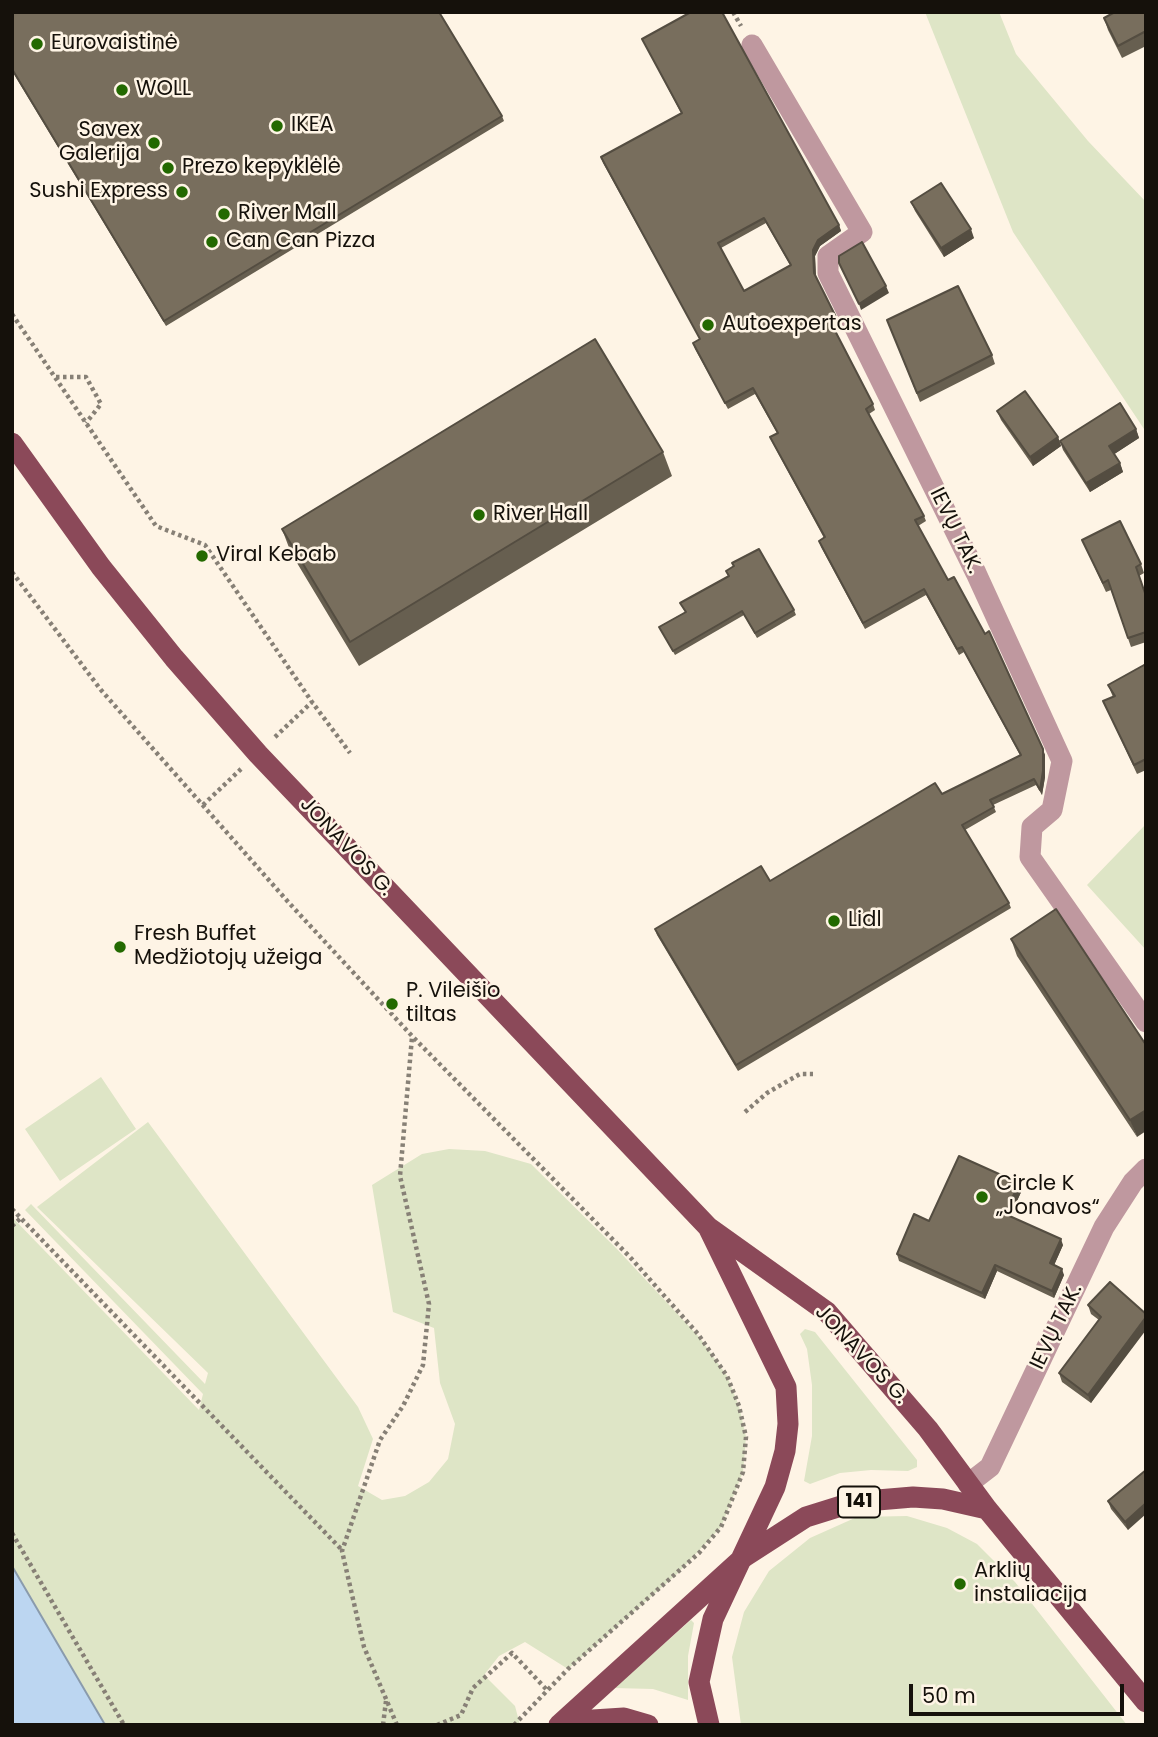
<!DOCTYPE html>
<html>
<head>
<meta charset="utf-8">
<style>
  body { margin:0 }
  #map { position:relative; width:1158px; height:1737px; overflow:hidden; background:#fef4e5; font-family:Poppins,sans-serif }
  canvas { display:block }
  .frame { position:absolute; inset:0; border:14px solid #15110b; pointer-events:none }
  .scale { position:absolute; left:909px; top:1684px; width:215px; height:32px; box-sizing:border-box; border:4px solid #15110b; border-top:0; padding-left:9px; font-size:21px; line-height:24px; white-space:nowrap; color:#15110b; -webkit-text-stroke:5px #fef4e5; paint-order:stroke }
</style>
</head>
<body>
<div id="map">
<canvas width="1158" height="1737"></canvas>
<div class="frame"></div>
<div class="scale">50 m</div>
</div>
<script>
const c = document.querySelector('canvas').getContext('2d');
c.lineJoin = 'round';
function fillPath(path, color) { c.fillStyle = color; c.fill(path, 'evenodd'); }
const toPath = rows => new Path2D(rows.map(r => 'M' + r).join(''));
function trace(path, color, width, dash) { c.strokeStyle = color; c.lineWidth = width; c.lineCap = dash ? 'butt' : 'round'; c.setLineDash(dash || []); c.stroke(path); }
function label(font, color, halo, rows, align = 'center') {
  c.font = font + ' Poppins,sans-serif'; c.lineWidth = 5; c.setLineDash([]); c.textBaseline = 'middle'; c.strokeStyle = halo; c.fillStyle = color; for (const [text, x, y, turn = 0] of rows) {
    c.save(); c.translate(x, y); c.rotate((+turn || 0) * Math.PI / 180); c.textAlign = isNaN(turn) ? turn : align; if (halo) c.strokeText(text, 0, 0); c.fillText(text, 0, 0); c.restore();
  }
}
fillPath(toPath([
  [925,12,999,12,1016,54,1088,141,1146,202,1146,432,1013,232],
  [1146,824,1146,950,1087,885],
  [101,1077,136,1129,60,1181,25,1129],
  [148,1122,358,1407,373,1439,358,1486,382,1500,405,1496,429,1482,448,1459,455,1424,440,1383,434,1328,393,1312,372,1185,422,1154,449,1149,485,1151,531,1164,616,1248,700,1338,727,1376,739,1406,746,1437,743,1472,721,1527,677,1574,568,1669,525,1642,499,1656,484,1675,515,1706,520,1725,106,1725,12,1565,12,1217,199,1410,203,1394,25,1210,31,1204,205,1384,208,1373,37,1207],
  [805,1329,815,1332,917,1460,917,1467,908,1471,871,1470,840,1473,810,1484,804,1481,812,1436,812,1385,807,1349,800,1334],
  [907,1516,947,1528,977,1544,1015,1582,1127,1725,741,1725,732,1657,744,1612,769,1571,810,1538,857,1517],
  [691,1620,694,1623,688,1656,688,1700,653,1689,614,1688]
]), '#dee5c6');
const water = toPath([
  [12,1566,104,1723,106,1725,12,1725,12,1566]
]);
fillPath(water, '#bcd6f1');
trace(water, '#8a9bac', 2);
trace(toPath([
  [733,12,741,26],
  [12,314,156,526,205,545,312,702,350,753],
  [56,377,86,377,101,404,86,423],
  [12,572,101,690,290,904,412,1036,630,1257,698,1334,727,1376,739,1406,746,1437,743,1472,721,1527,699,1553,568,1669,514,1725],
  [275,737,312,702],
  [203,805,241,769],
  [745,1112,767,1093,800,1074,813,1074],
  [12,1209,342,1550],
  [12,1226,21,1218],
  [12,1533,124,1725],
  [383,1725,386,1701],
  [397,1725,364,1647,342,1551,380,1440,403,1406,423,1365,429,1304,400,1176,412,1037],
  [437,1725,461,1715,473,1688,512,1653,547,1690]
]), '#878076', 4.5, [3.5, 3.5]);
trace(toPath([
  [752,45,862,232,828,256,828,273,976,573,1062,761,1052,810,1032,827,1030,857,1146,1022],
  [968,1484,990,1467,1104,1227,1133,1182,1146,1169]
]), '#bf989f', 21);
trace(toPath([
  [12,443,101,567,174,658,258,754,708,1227,827,1312,928,1429,987,1509,1146,1702],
  [559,1725,744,1557,806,1517,854,1502,913,1497,943,1499,987,1509],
  [577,1725,593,1720,624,1718,648,1725],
  [709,1725,699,1682,713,1619,775,1487,785,1451,788,1424,786,1387,709,1229]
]), '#8b4959', 21);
fillPath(toPath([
  [12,12,502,116,504,121,166,326,12,71],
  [1146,12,1146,46,1122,58,1108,30,1104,18],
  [642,39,839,225,841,231,820,246,815,256,816,277,839,325,834,328,873,404,875,410,869,414,924,516,926,521,918,526,1045,755,1045,777,1042,795,1036,785,993,805,996,812,965,830,1009,903,1011,908,738,1071,657,935,655,929,770,881,1020,755,964,652,959,655,926,595,865,629,821,547,819,541,824,538,772,442,770,437,777,433,755,394,728,409,695,349,693,343,700,339,603,163,601,157,681,113],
  [766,223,790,265,744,291,721,248],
  [911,202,974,238,944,257,915,211],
  [887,320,992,355,995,364,920,402],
  [997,411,1058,437,1061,446,1033,466,1001,420],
  [1136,429,1139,438,1114,454,1120,463,1123,472,1090,492,1063,450,1060,441],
  [663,452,672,476,359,666,291,553,282,529],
  [1082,540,1141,564,1144,573,1139,576,1146,595,1146,642,1131,647,1111,590,1106,592],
  [732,563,794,610,796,615,757,638,744,615,675,655,659,627,685,612,680,603,728,576,726,571,733,567],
  [1146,668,1146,770,1137,774,1103,701,1113,697,1108,685],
  [1056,909,1137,1137,1017,956,1011,939],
  [1019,1183,1022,1190,1010,1216,1063,1245,1054,1265,1064,1275,1054,1298,997,1271,985,1299,899,1261,897,1254,929,1221],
  [1088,1305,1146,1314,1091,1403,1062,1382,1059,1373,1099,1320,1091,1314],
  [1146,1470,1128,1530,1111,1509,1108,1501]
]), '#675f50');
fillPath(toPath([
  [839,225,841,231,820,246,815,256,816,278,814,273,813,250,818,240],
  [971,229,974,238,944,257,941,248],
  [886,286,889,293,861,310,859,304],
  [837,319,839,325,833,328,831,323],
  [1136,429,1139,438,1113,455,1109,446],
  [1058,437,1061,446,1033,466,1030,457],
  [1120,463,1123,472,1090,492,1086,483],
  [1043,749,1045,755,1045,777,1042,795,1040,790],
  [1146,1110,1146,1131,1137,1137,1130,1120],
  [1019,1183,1022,1190,1008,1221,1005,1214],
  [1061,1239,1063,1245,1052,1270,1050,1263],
  [995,1265,997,1271,985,1299,982,1293],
  [1062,1269,1064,1275,1054,1298,1052,1291],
  [1146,1317,1146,1330,1091,1403,1088,1395],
  [1146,1503,1146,1514,1128,1530,1125,1522]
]), '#544d41');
const building = toPath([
  [12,12,439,12,502,116,164,321,12,69,12,12],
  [691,12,722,12,839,225,818,240,813,250,814,273,837,319,831,323,873,404,866,409,924,516,915,520,948,580,954,577,985,634,989,631,1043,749,1043,771,1040,790,1034,779,990,800,994,807,962,825,1009,903,736,1065,655,929,761,866,770,881,935,783,942,794,1021,755,962,647,957,649,924,589,863,623,819,541,825,537,770,437,778,433,753,388,725,403,693,343,700,339,601,157,682,113,642,39,691,12],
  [764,218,791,265,744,291,718,243,764,218],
  [1115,12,1146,12,1146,31,1118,46,1104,18,1115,12],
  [941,183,971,229,941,248,911,202,941,183],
  [862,242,886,286,859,304,839,263,839,256,862,242],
  [958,286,992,355,917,393,887,320,958,286],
  [595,339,663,452,350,642,282,529,595,339],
  [1025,391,1058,437,1030,457,997,411,1025,391],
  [1120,403,1136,429,1109,446,1120,463,1086,483,1060,441,1120,403],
  [1120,521,1141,564,1136,567,1146,596,1146,632,1128,638,1108,580,1103,583,1082,540,1120,521],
  [759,549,794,610,755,633,742,611,673,651,659,627,686,612,680,603,729,576,726,571,734,566,732,563,759,549],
  [1144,665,1146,668,1146,759,1134,765,1103,701,1115,696,1108,685,1144,665],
  [1056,909,1146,1045,1146,1110,1130,1120,1011,939,1056,909],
  [959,1156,1019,1183,1005,1214,1061,1239,1050,1263,1062,1269,1052,1291,995,1265,982,1293,897,1254,914,1214,929,1221,959,1156],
  [1110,1282,1146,1314,1146,1317,1088,1395,1059,1373,1101,1317,1088,1305,1110,1282],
  [1146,1470,1146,1503,1125,1522,1108,1501,1146,1470]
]);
fillPath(building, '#786e5d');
trace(building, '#544d41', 2);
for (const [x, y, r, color] of [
  [37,44,7,"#236900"],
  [122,90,7,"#236900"],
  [277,126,7,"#236900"],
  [154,143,7,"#236900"],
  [168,168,7,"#236900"],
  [182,192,7,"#236900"],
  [224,214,7,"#236900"],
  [212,242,7,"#236900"],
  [708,325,7,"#236900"],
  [479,515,7,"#236900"],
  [202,556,7,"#236900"],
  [834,921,7,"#236900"],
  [120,947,7,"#236900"],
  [392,1004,7,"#236900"],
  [982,1197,7,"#236900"],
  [960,1584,7,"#236900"]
]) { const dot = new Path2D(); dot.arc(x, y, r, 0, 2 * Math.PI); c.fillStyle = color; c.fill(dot); trace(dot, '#fef4e5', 2.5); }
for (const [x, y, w] of [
  [859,1502,42]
]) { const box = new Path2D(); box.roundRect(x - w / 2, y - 15.5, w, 31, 5); c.fillStyle = '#fef4e5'; c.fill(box); trace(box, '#15110b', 2); }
label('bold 19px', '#15110b', null, [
  ["141",859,1502]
]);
label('21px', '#15110b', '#fef4e5', [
  ["Eurovaistinė",51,44],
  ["WOLL",136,90],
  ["IKEA",291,126],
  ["Savex",140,131,"right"],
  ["Galerija",140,155,"right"],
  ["Prezo kepyklėlė",182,168],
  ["Sushi Express",168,192,"right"],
  ["River Mall",238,214],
  ["Can Can Pizza",226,242],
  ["Autoexpertas",722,325],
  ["River Hall",493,515],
  ["Viral Kebab",216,556],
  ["Lidl",848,921],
  ["Fresh Buffet",134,935],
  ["Medžiotojų užeiga",134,959],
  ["P. Vileišio",406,992],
  ["tiltas",406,1016],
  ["Circle K",996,1185],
  ["„Jonavos“",996,1209],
  ["Arklių",974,1572],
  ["instaliacija",974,1596]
], 'left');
label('21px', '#15110b', '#fef4e5', [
  ["IEVŲ TAK.",955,531,64],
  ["JONAVOS G.",346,847,47],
  ["IEVŲ TAK.",1057,1327,-64],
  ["JONAVOS G.",861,1355,47]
]);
</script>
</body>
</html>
